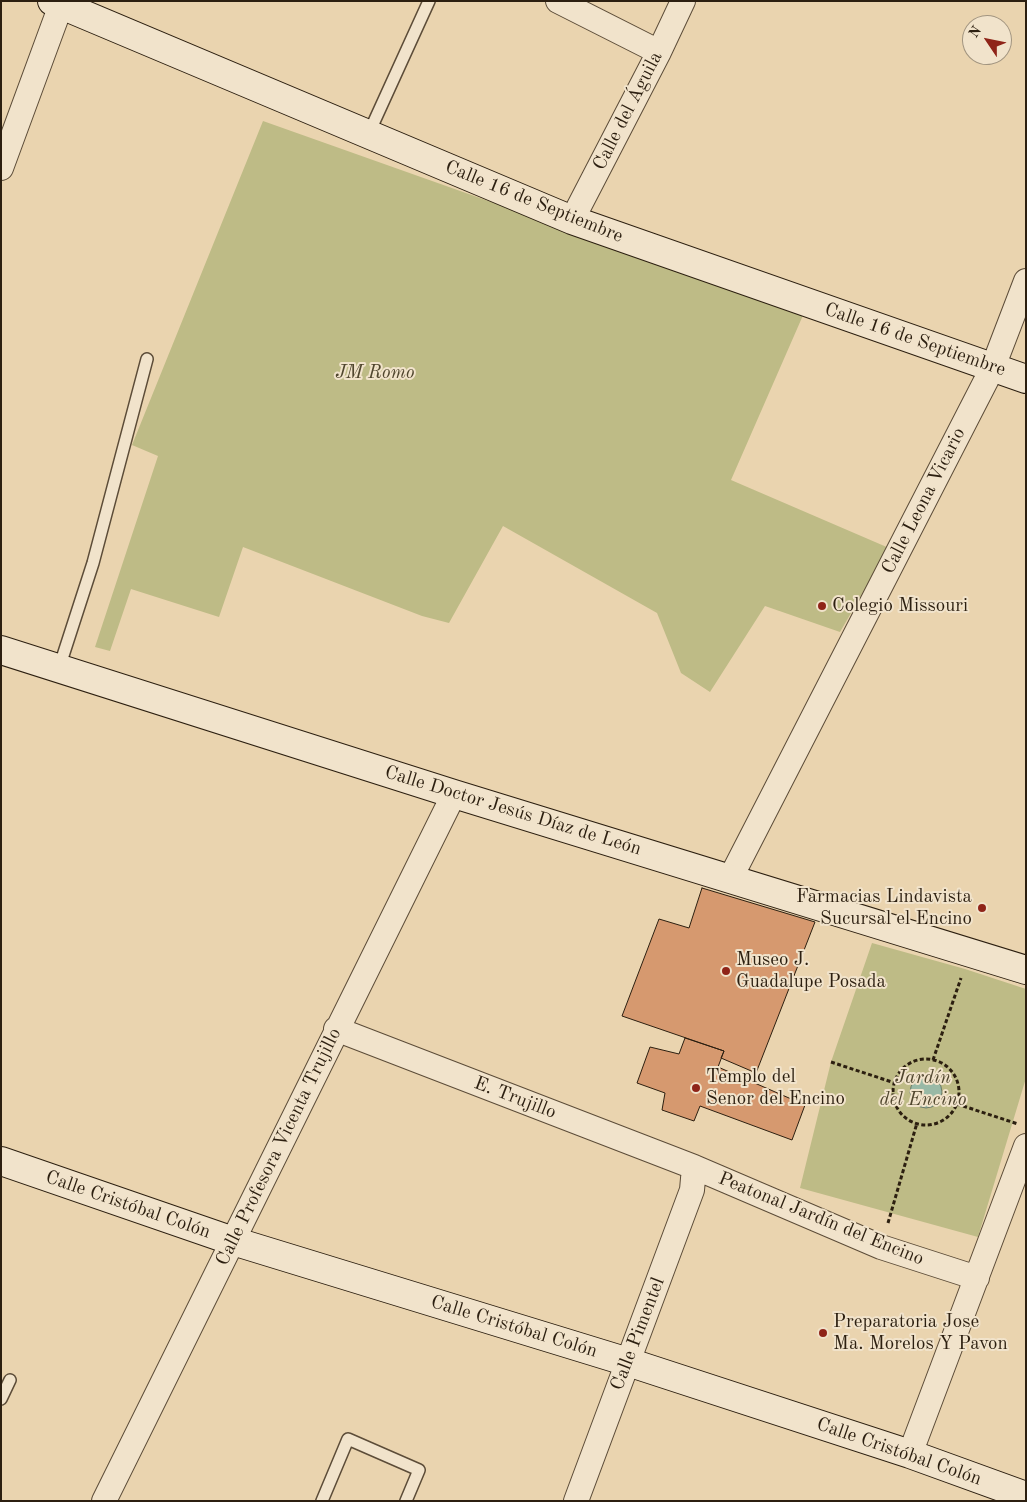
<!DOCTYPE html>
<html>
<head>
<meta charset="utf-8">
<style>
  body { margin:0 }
  #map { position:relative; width:1027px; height:1502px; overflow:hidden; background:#ead4af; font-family:"Old Standard TT",serif }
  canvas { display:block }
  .frame { position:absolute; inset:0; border:2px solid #2c1f10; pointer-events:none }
  .north { position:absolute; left:962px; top:15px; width:50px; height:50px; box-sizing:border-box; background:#f1e3cb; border:1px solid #a29580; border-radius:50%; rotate:304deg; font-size:14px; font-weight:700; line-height:20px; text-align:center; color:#2c1f10 }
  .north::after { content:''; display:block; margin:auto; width:18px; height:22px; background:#8f2418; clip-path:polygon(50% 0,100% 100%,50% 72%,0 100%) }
</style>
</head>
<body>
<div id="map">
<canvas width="1027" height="1502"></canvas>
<div class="frame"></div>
<div class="north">N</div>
</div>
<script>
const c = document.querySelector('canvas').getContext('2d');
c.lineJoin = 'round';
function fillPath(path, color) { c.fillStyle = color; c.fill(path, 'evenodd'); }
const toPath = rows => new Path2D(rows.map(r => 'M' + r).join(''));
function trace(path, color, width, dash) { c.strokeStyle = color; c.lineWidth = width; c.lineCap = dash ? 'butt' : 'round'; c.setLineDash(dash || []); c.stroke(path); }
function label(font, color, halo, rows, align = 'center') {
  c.font = font + ' "Old Standard TT",serif'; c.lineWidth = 4; c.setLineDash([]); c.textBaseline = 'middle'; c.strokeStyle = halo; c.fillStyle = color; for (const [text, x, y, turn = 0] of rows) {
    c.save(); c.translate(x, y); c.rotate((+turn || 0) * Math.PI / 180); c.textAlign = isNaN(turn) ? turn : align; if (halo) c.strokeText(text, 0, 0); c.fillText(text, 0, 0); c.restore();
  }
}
fillPath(toPath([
  [263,121,804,313,731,480,889,548,840,632,765,606,710,692,681,673,657,613,503,526,449,623,422,616,243,547,219,617,131,589,110,651,95,647,158,456,132,445],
  [872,943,965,969,1026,989,1026,1078,978,1237,800,1188,831,1062]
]), '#bebb86');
const water = toPath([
  '910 1092a16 16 0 1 1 32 0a16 16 0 1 1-32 0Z'
]);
fillPath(water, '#99b9a6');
trace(water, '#6d7b6a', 1);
const building = toPath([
  [702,888,815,922,756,1073,721,1058,724,1051,622,1016,659,919,689,928,702,888],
  [685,1038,724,1051,718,1067,805,1105,792,1140,700,1106,694,1121,662,1110,665,1093,637,1083,650,1047,679,1054,685,1038]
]);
fillPath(building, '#d6996f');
trace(building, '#2c1f10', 1);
const lane = toPath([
  [368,135,429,1],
  [59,668,93,563,147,359],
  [1,1399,10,1380],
  [322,1501,348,1439,419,1470,406,1501]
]);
const street = toPath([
  [558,1,659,52],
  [1,168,61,5],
  [572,220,659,52,683,1],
  [731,877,993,367,1026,281],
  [336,1029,694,1167,881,1247,977,1278],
  [910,1454,1026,1146],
  [104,1501,454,794],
  [576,1501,692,1190,694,1167]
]);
const secondary = toPath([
  [52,1,572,220,1026,379],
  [1,650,454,794,1026,970],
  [1,1161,233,1241,628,1362,910,1454,1026,1496]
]);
trace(lane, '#5c4c38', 14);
trace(street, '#5c4c38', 26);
trace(secondary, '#2c1f10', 30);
trace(toPath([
  '893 1092a33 33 0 1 1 66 0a33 33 0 1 1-66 0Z',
  [933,1060,961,978],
  [831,1062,895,1083],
  [957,1104,1018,1124],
  [888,1223,917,1123]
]), '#2c1f10', 3, [4, 2.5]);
trace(lane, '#f1e3cb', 11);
trace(street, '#f1e3cb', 24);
trace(secondary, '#f1e3cb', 28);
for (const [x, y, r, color] of [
  [822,606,5,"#8f2418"],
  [982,908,5,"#8f2418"],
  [726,971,5,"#8f2418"],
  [696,1088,5,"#8f2418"],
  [823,1333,5,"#8f2418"]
]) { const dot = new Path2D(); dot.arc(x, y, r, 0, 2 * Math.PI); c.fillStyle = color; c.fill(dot); trace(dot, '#f1e3cb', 2); }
label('19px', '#2c1f10', '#f1e3cb', [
  ["Calle del Águila",628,111,-63],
  ["Calle 16 de Septiembre",534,202,22],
  ["Calle 16 de Septiembre",915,340,19],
  ["Calle Leona Vicario",924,501,-63],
  ["Calle Doctor Jesús Díaz de León",513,811,17],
  ["E. Trujillo",515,1098,21],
  ["Calle Profesora Vicenta Trujillo",279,1147,-64],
  ["Calle Cristóbal Colón",128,1205,19],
  ["Peatonal Jardín del Encino",821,1219,22],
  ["Calle Cristóbal Colón",514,1327,17],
  ["Calle Pimentel",638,1334,-69],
  ["Calle Cristóbal Colón",899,1452,19]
]);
label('italic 19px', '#50462e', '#f1e3cb', [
  ["JM Romo",375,373],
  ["Jardín",923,1078],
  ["del Encino",923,1100]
]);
label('19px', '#2c1f10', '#f1e3cb', [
  ["Colegio Missouri",832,606],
  ["Farmacias Lindavista",972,897,"right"],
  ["Sucursal el Encino",972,919,"right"],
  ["Museo J.",736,960],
  ["Guadalupe Posada",736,982],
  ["Templo del",706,1077],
  ["Senor del Encino",706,1099],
  ["Preparatoria Jose",833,1322],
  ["Ma. Morelos Y Pavon",833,1344]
], 'left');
</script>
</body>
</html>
